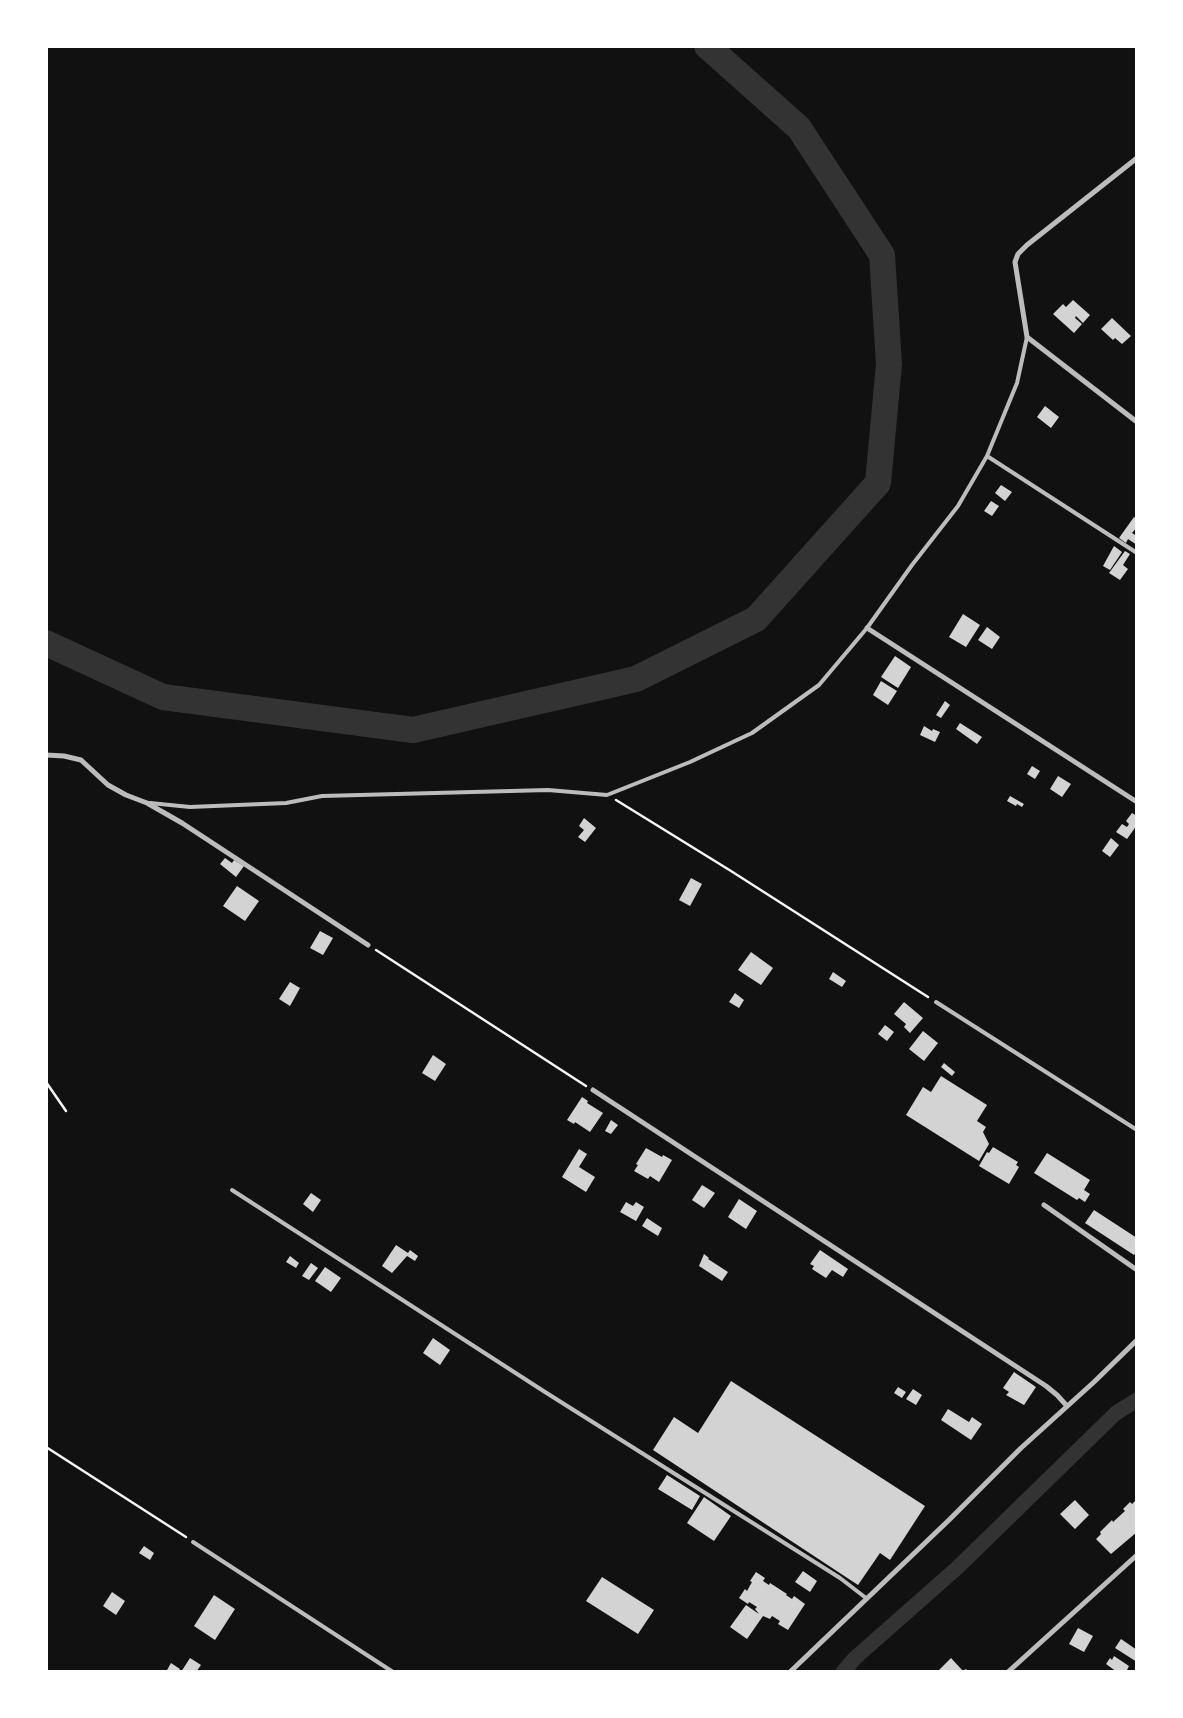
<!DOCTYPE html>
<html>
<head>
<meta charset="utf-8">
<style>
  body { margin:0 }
  #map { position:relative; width:1183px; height:1718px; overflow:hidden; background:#111; font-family:Roboto,sans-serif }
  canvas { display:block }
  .frame { position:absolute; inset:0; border:48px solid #fff; pointer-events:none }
</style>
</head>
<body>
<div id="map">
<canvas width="1183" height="1718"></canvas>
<div class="frame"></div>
</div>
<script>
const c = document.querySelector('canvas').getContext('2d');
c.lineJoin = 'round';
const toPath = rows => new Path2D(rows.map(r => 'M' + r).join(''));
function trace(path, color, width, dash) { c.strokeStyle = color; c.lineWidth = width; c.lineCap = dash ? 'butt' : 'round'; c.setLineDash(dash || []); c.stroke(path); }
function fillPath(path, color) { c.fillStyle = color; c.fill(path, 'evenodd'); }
trace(toPath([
  [843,1672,855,1658,957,1568,1116,1413,1137,1400]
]), '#333', 15);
trace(toPath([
  [46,643,163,697,413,730,636,679,756,619,878,483,889,364,882,255,799,128,707,46]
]), '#333', 26);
fillPath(toPath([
  [1073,300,1090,315,1083,323,1076,316,1075,318,1082,324,1074,333,1053,314,1063,304,1066,307],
  [1112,318,1131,336,1122,344,1115,338,1113,340,1101,329],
  [1045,406,1059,417,1051,428,1037,417],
  [1001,485,1012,492,1005,501,995,493],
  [991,501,999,506,992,516,984,511],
  [1134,517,1137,519,1137,527,1132,533,1137,536,1137,545,1128,539,1126,543,1119,538],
  [1114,546,1122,552,1110,570,1103,566],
  [1125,551,1130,554,1123,565,1128,569,1120,580,1109,573],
  [963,614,980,625,966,647,949,637],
  [987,627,1000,637,992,649,978,640],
  [895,656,911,667,898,688,881,677],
  [881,681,897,691,888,705,873,695],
  [945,701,950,705,941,718,936,715],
  [960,723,982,737,977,744,956,729],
  [924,726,932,731,933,729,940,732,935,742,920,735],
  [1032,766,1040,771,1035,779,1027,774],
  [1058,776,1071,784,1062,797,1050,789],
  [1010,796,1024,804,1022,807,1017,804,1016,806,1007,801],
  [1132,813,1137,816,1137,825,1127,839,1116,832,1122,824,1127,827,1129,824,1126,821],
  [584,818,596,828,585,842,578,837,584,830,579,826],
  [1111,838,1119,845,1110,857,1102,851],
  [225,858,232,863,234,860,244,866,236,877,220,864],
  [691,878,702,884,690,906,679,900],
  [237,886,259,901,245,921,223,906],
  [320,931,333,938,323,955,310,948],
  [751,952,773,968,761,985,738,970],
  [833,972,846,981,842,987,829,979],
  [290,982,300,988,290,1006,279,999],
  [735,993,744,1000,739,1008,729,1002],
  [904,1002,923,1018,910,1033,904,1027,906,1024,894,1014],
  [885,1025,894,1032,887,1041,878,1034],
  [923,1031,938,1043,924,1061,909,1049],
  [433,1055,446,1064,435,1081,422,1073],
  [944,1063,955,1072,952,1076,941,1067],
  [941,1076,987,1105,977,1121,986,1127,983,1132,989,1144,979,1161,906,1115,923,1087,931,1092],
  [582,1097,588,1101,587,1103,603,1113,590,1132,575,1122,574,1124,567,1120],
  [611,1120,618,1125,611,1134,605,1131],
  [993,1147,1018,1162,1016,1165,1019,1167,1009,1184,979,1166,987,1152,989,1153],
  [646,1148,662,1157,663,1155,672,1160,659,1182,650,1176,648,1179,634,1171,638,1165,636,1164],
  [579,1149,587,1154,579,1167,595,1177,586,1192,562,1177],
  [1047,1153,1090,1180,1084,1190,1090,1194,1085,1202,1079,1198,1077,1200,1034,1173],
  [702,1185,715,1193,704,1208,692,1200],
  [311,1193,321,1200,313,1212,303,1204],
  [739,1199,757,1211,746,1229,728,1217],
  [626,1202,633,1206,636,1202,644,1207,636,1221,620,1212],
  [1094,1210,1137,1238,1137,1251,1134,1255,1085,1223],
  [647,1218,662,1228,658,1236,642,1226],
  [396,1245,408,1253,410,1250,418,1256,415,1261,407,1256,392,1273,382,1266],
  [820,1250,848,1269,843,1277,832,1270,826,1278,812,1269,814,1266,810,1264],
  [704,1254,709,1258,708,1259,728,1272,722,1281,699,1266],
  [290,1256,299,1263,296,1268,286,1262],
  [311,1263,318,1268,309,1280,302,1276],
  [325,1267,341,1278,331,1292,315,1281],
  [433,1338,450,1350,440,1365,423,1353],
  [1014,1372,1036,1387,1024,1405,1006,1395,1009,1392,1003,1388],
  [731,1381,925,1506,890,1560,880,1553,858,1585,653,1450,674,1417,698,1433],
  [898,1387,906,1392,902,1398,894,1393],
  [913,1389,922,1395,916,1405,906,1399],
  [948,1409,969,1422,972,1417,982,1424,971,1440,941,1420],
  [667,1475,700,1496,692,1510,658,1489],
  [704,1497,731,1516,714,1541,687,1523],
  [1137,1499,1137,1532,1111,1554,1096,1539,1101,1534,1100,1532,1112,1520,1113,1522,1125,1511,1123,1509,1130,1502,1132,1504],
  [1075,1500,1089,1515,1075,1529,1060,1514],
  [144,1546,154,1553,150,1560,139,1553],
  [803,1571,817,1581,810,1592,795,1582],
  [756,1572,765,1578,763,1581,769,1585,770,1583,787,1594,786,1595,792,1599,794,1596,805,1604,788,1630,778,1624,780,1621,772,1616,770,1619,763,1616,747,1639,730,1627,746,1605,759,1614,755,1609,757,1607,749,1602,748,1604,739,1598,745,1589,747,1591,752,1582,750,1581],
  [602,1577,654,1610,638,1634,586,1601],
  [112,1592,125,1601,116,1615,103,1606],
  [214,1595,235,1609,215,1640,194,1626],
  [1078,1628,1093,1636,1084,1652,1069,1644],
  [1121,1639,1137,1650,1137,1662,1115,1648],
  [1114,1656,1129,1666,1126,1672,1117,1672,1106,1664,1110,1658,1112,1660],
  [190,1658,201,1665,196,1672,181,1672],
  [951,1658,963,1671,966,1669,969,1672,937,1672],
  [171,1663,180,1669,178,1672,166,1672]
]), '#d3d3d3');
trace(toPath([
  [616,800,731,871,928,997],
  [376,950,586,1086],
  [46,1082,66,1111],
  [46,1447,186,1537]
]), '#f5f5f5', 2.5);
trace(toPath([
  [987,456,1137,553],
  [150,803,190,807,286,803,322,796,548,790,607,795,690,762,752,733,819,685,867,628,912,565,958,506,987,456,1017,383,1027,337],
  [936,1002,1137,1130],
  [232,1190,545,1392,840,1578,866,1598],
  [193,1542,393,1672]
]), '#bcbcbc', 4);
trace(toPath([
  [1137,158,1027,245,1018,254,1015,262,1027,337,1137,422],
  [867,628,1137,802],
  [46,755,64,756,81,760,108,785,126,795,147,803,182,823,368,945],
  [593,1090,1046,1386,1057,1395,1067,1406],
  [1044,1205,1137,1270],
  [790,1672,949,1520,1021,1448,1094,1382,1137,1340],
  [1008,1672,1137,1555]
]), '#bcbcbc', 5);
</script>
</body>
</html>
